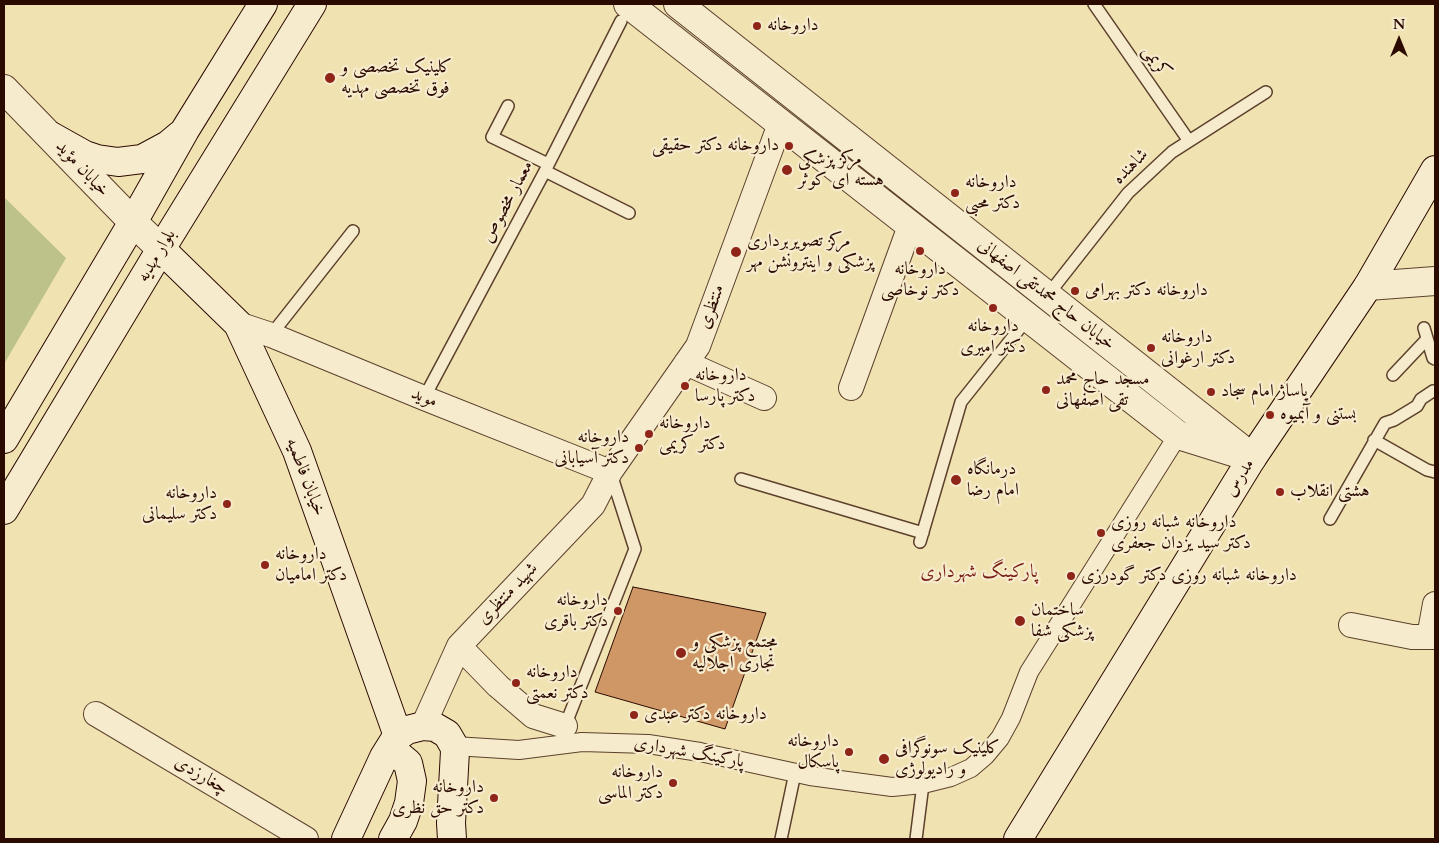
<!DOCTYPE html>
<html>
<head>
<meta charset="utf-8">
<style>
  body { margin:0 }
  #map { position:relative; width:1439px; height:843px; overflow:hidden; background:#f1e2b2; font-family:Cardo,serif }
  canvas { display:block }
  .frame { position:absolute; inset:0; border:5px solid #2b0a00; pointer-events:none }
  .north { position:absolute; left:1374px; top:15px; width:50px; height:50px; -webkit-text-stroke:4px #f6eccd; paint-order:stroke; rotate:0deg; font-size:14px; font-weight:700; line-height:20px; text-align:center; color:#2b0a00 }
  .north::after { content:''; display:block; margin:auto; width:18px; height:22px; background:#2b0a00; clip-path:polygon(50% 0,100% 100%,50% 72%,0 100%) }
</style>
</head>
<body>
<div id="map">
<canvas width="1439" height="843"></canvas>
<div class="frame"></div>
<div class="north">N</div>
</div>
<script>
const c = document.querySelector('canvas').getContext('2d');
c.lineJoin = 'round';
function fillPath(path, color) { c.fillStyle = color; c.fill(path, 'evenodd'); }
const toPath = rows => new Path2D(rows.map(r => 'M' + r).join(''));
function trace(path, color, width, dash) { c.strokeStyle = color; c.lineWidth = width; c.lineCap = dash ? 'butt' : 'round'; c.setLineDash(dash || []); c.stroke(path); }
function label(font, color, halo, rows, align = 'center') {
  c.font = font + ' Cardo,Amiri,serif'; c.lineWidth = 4.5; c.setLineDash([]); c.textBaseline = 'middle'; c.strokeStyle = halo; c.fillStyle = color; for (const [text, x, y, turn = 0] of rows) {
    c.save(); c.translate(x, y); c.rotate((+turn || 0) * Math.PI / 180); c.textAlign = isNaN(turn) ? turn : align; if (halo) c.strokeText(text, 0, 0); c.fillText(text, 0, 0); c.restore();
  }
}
fillPath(toPath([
  [4,197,66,258,4,364]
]), '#bdc28a');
const building = toPath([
  [633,587,766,613,725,729,595,692,633,587]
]);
fillPath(building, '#cf9666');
trace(building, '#2b0a00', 1);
const service = toPath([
  [1094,4,1189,141],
  [508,106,492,137,548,164],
  [545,171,629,213],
  [1047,296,1128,193,1172,152,1266,92],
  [1424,328,1433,358,1435,359],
  [271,335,353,231],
  [1393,375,1427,339],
  [424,398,545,171,621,21],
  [1374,440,1427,470,1435,472],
  [741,479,923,533],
  [1330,519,1385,423,1394,420,1417,406,1421,399,1433,391],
  [920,542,961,402,1028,318],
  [565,726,635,549,611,474],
  [781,839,795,773],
  [916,839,923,784]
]);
const pedestrian = toPath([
  [454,746,519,750,582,742,648,744,700,752,810,776,892,787,923,784,951,777,971,768,985,756,1000,738,1011,718,1029,672,1178,435]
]);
const minor = toPath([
  [238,324,271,335,424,398,610,472],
  [686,363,764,398],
  [851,388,910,226],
  [1351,625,1412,637,1435,637],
  [1429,637,1435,604],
  [459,646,498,686,533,716,565,726],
  [96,714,306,839],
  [423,726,459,646,593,505,610,472,698,346,780,124]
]);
const tertiary = toPath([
  [628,4,1178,435,1252,458],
  [678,4,1239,447],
  [4,89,133,222,161,249],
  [1368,286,1435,281]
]);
const secondary = toPath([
  [51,136,85,155,97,159,118,162,142,159,168,145,180,135],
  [161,249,238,324,297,451,398,736],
  [4,439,133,222,185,130,263,4],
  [4,510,161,249,312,4],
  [390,748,408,763,412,781,409,803,403,821,393,839],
  [346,839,384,757,394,741,398,736,407,730,423,726,435,727,447,734,454,746,455,751,451,823,452,839],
  [1018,839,1252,458,1368,286,1435,170]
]);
trace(service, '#5c402c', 14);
trace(pedestrian, '#5c402c', 20);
trace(minor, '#5c402c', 26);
trace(tertiary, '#5c402c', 30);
trace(secondary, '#2b0a00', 30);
trace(service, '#f6eccd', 11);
trace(pedestrian, '#f6eccd', 18);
trace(minor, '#f6eccd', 24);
trace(tertiary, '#f6eccd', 28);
trace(secondary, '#f6eccd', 28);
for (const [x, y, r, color] of [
  [757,26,5,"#8f2418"],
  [330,78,6,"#8f2418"],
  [789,146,5,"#8f2418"],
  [787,170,6,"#8f2418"],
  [955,193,5,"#8f2418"],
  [920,251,5,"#8f2418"],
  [736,252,6,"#8f2418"],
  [1075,291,5,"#8f2418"],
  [993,308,5,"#8f2418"],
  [1151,348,5,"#8f2418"],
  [685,386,5,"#8f2418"],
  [1046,390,5,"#8f2418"],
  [1211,392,5,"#8f2418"],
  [1270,415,5,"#8f2418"],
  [649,434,5,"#8f2418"],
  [639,448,5,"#8f2418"],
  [956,480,6,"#8f2418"],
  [1280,492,5,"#8f2418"],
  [227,504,5,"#8f2418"],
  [1101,533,5,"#8f2418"],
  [265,565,5,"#8f2418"],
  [1071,576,5,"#8f2418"],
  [618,611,5,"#8f2418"],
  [1020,621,6,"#8f2418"],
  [681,653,6,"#8f2418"],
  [516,683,5,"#8f2418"],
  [634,715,5,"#8f2418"],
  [849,752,5,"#8f2418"],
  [884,759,6,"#8f2418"],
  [673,783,5,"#8f2418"],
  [494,798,5,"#8f2418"]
]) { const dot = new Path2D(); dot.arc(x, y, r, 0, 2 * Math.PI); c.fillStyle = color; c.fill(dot); trace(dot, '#f6eccd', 2); }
label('18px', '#2b0a00', '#f6eccd', [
  ["داروخانه",767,26],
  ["کلینیک تخصصی و",341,68],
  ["فوق تخصصی مهدیه",341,89],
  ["داروخانه دکتر حقیقی",779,146,"right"],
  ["مرکز پزشکی",798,160],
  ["هسته ای کوثر",798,181],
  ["داروخانه",965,183],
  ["دکتر محبی",965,204],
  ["مرکز تصویربرداری",747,242],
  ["پزشکی و اینترونشن مهر",747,263],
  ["داروخانه",920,270,"center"],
  ["دکتر نوخاصی",920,291,"center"],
  ["داروخانه دکتر بهرامی",1085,291],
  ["داروخانه",993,327,"center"],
  ["دکتر امیری",993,348,"center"],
  ["داروخانه",1161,338],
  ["دکتر ارغوانی",1161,359],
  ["داروخانه",695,376],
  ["دکتر پارسا",695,397],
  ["مسجد حاج محمد",1056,380],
  ["تقی اصفهانی",1056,401],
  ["پاساژ امام سجاد",1221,392],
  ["بستنی و آبمیوه",1280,415],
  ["داروخانه",659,424],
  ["دکتر کریمی",659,445],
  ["داروخانه",629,438,"right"],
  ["دکتر آسیابانی",629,459,"right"],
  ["درمانگاه",967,470],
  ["امام رضا",967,491],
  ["هشتی انقلاب",1290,492],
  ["داروخانه",217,494,"right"],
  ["دکتر سلیمانی",217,515,"right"],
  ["داروخانه شبانه روزی",1111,523],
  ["دکتر سید یزدان جعفری",1111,544],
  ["داروخانه",275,555],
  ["دکتر امامیان",275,576],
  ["داروخانه شبانه روزی دکتر گودرزی",1081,576],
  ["داروخانه",608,601,"right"],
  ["دکتر باقری",608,622,"right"],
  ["ساختمان",1031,611],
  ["پزشکی شفا",1031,632],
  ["مجتمع پزشکی و",692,643],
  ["تجاری اجلالیه",692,664],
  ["داروخانه",526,673],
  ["دکتر نعمتی",526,694],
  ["داروخانه دکتر عبدی",644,715],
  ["داروخانه",839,742,"right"],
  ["پاسکال",839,763,"right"],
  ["کلینیک سونوگرافی",895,749],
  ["و رادیولوژی",895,770],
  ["داروخانه",663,773,"right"],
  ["دکتر الماسی",663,794,"right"],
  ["داروخانه",484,788,"right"],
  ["دکتر حق نظری",484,809,"right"]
], 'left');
label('18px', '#2b0a00', '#f6eccd', [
  ["کریمی",1156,62,55],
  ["شاهنده",1131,167,-45],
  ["خیابان مؤید",82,169,47],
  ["معمار مخصوص",508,202,-62],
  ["بلوار مهدیه",157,256,-59],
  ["خیابان حاج محمدتقی اصفهانی",1046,295,38],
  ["منتظری",712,307,-70],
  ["موید",424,398,22],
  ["خیابان فاطمیه",305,477,69],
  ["مدرس",1240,478,-58],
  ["شهید منتظری",508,594,-46],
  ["پارکینگ شهرداری",689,753,10],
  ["چغارزدی",201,776,31]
]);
label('19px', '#7a1f14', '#f6eccd', [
  ["پارکینگ شهرداری",979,573]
]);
</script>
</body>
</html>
